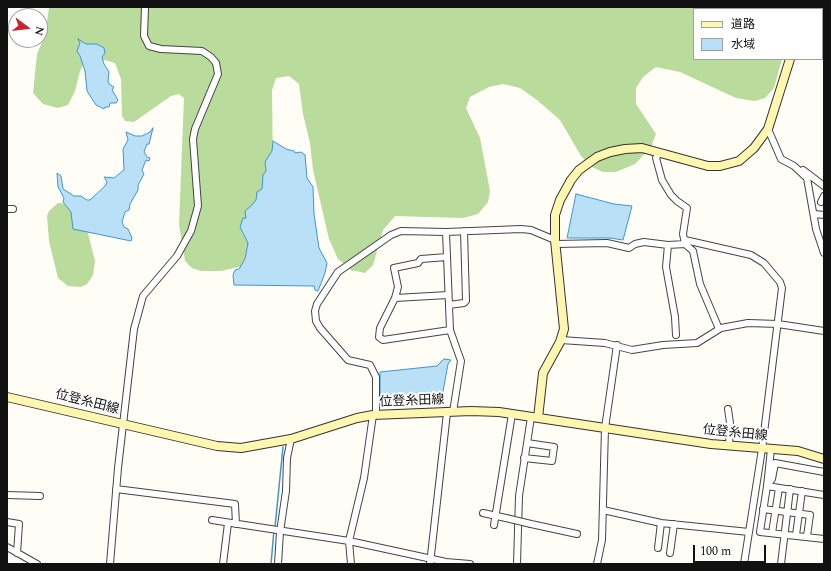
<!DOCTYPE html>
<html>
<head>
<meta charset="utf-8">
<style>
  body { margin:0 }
  #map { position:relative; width:831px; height:571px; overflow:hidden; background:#fffdf5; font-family:Spectral,"Noto Sans JP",serif }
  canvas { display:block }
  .frame { position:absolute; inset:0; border:8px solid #111; pointer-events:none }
  .legend { position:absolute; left:693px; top:8px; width:130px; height:52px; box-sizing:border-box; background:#fff; border:1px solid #a0a0a0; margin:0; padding:5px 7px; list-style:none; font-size:12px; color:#111 }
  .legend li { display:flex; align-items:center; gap:8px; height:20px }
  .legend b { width:20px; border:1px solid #a0a0a0 }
  .north { position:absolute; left:8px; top:8px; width:40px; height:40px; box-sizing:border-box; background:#fff; border:1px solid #a0a0a0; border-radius:50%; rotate:105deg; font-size:11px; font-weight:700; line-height:16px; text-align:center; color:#111 }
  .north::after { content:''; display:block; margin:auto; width:14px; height:18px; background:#c4262e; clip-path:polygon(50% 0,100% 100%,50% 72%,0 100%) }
  .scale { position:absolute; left:693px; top:545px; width:73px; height:18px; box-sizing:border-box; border:2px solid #111; border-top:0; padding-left:5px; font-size:12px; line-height:14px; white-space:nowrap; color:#111; -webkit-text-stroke:3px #fff; paint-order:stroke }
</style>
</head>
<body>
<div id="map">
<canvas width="831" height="571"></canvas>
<div class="frame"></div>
<ul class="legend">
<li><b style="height:5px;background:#fff6b0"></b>道路</li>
<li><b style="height:11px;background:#b9e0f7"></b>水域</li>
</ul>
<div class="north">N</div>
<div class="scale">100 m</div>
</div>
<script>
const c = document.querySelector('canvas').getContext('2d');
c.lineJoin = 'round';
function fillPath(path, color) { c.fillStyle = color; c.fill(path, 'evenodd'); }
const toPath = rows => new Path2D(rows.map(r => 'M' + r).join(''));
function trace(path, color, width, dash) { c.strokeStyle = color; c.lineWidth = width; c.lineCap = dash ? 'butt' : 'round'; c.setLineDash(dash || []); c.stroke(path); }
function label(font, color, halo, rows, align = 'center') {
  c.font = font + ' Spectral,"Noto Sans JP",serif'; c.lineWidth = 4; c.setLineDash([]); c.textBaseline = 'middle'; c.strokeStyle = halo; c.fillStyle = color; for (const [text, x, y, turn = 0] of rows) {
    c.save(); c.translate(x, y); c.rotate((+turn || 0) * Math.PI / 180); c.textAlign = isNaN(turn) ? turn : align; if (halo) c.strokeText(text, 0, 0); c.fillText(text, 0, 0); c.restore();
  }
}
fillPath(toPath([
  [49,7,790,7,789,9,694,9,694,59,782,59,774,88,765,98,755,101,736,98,680,72,656,67,643,77,636,88,636,104,656,134,651,147,635,164,616,172,603,172,592,167,581,156,560,120,537,100,520,88,503,84,489,87,470,97,466,108,480,138,490,191,488,202,478,214,463,218,395,216,383,230,373,265,365,273,351,270,338,259,329,239,313,170,310,143,303,114,299,84,289,76,276,78,272,90,273,172,243,266,221,271,201,271,192,268,185,261,179,225,184,98,179,94,171,96,134,122,125,121,122,116,121,79,115,63,98,58,86,59,80,71,75,91,68,105,58,108,43,104,33,93,37,54,45,36],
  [58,203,67,204,84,218,95,261,93,275,87,284,81,287,68,286,58,278,49,241,47,216,49,211]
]), '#b9dc9c');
const water = toPath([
  [78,39,86,44,97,44,104,48,105,53,102,57,104,64,109,72,108,81,109,84,114,87,112,90,118,100,116,103,110,103,109,107,105,107,104,109,96,105,87,91,85,71,80,56,77,51,80,43,78,39],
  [153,128,149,144,147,144,144,152,147,157,150,158,149,161,146,160,142,170,144,174,138,185,138,190,130,204,129,210,125,212,122,222,124,227,128,229,132,238,131,241,73,229,71,212,63,202,64,198,58,187,57,173,61,176,63,189,74,196,81,196,87,200,90,200,105,186,107,182,104,177,114,178,124,170,123,149,128,140,126,132,135,136,142,136,150,132,153,128],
  [273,141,286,149,294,151,295,153,301,152,305,155,307,178,313,187,314,214,319,248,327,263,325,273,318,291,315,290,314,286,234,285,233,275,235,270,239,269,245,259,248,243,240,227,243,218,246,218,245,211,251,206,256,200,257,192,262,189,263,175,266,171,265,162,272,151,273,141],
  [576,194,614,204,632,206,623,240,610,238,567,238,576,194],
  [444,359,451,360,448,364,442,397,440,399,380,401,380,372,437,366,444,359]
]);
fillPath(water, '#b9e0f7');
trace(water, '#3f96cf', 1);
trace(toPath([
  [275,527,283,447],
  [271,564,274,530]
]), '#3f96cf', 1.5);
const street = toPath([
  [779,9,780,7],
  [768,129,781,159,794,166,807,178,816,229,824,253],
  [803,170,824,186],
  [821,202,824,196],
  [7,209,13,209],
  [814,214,824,215],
  [685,240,751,255,764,263,780,282,782,288,762,449,744,564],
  [556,244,607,243,629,248,635,244,644,242,668,245,685,244,683,234,687,208,677,201,671,195,662,180,656,158,659,153],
  [685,244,693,251,700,284,719,329],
  [668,245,666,267,675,317,676,335],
  [448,295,395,298,380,328,379,337,383,340,450,330],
  [395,298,398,287,394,268,418,263,421,259,447,257],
  [449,305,464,303,466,301,464,231],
  [561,340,605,343,632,350,663,345,697,343,721,328,748,323,778,324,824,331],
  [728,409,730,423,729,446],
  [453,412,461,361,450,330,446,232,521,229,531,230,555,240],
  [376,415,376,377,370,365,348,360,320,328,316,321,315,311,317,304,338,272,391,235,401,231,446,232],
  [771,449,767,486,824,495],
  [524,458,552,461,554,447,527,443],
  [824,472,775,463,772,479,767,486,760,532,824,539],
  [116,489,235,504,236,524],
  [7,495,40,496],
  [763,509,810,515,807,536],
  [603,510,661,523,658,548],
  [483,513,506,518],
  [212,520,349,541,446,562,470,564],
  [7,522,19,524,17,553],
  [661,523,749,532],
  [531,524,577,534],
  [494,525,512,414],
  [772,533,779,488],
  [796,535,802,491],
  [7,547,37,564],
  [670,553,674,524],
  [110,564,118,468,134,329,143,296,177,256,191,231,198,206,193,139,195,129,218,74,216,63,211,57,202,51,161,49,149,46,144,36,145,7],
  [223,564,228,523],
  [278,564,280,532,286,491,287,458,291,439],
  [351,564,349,541,364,478,373,415],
  [430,564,447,413],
  [517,564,519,496,531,417],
  [597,564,602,540,605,428,617,345],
  [781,564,790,489]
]);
const secondary = toPath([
  [806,9,807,7],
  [7,397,217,446,241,448,291,439,357,418,373,415,471,411,499,412,711,444,798,451,824,459],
  [538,418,543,373,560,342,564,329,555,240,555,215,560,200,571,180,579,170,597,157,610,152,625,149,642,148,708,166,720,166,739,161,754,148,768,129,790,59]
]);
trace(street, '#444', 8);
trace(secondary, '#333', 10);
trace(street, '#fff', 6);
trace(secondary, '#fff6b0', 8);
const streetBridge = toPath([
  [506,518,531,524]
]);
trace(streetBridge, '#444', 8, []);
trace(streetBridge, '#fff', 6);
label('13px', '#111', '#fff', [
  ["位登糸田線",412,402,-2],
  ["位登糸田線",87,403,14],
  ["位登糸田線",735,434,6]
]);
</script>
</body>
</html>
